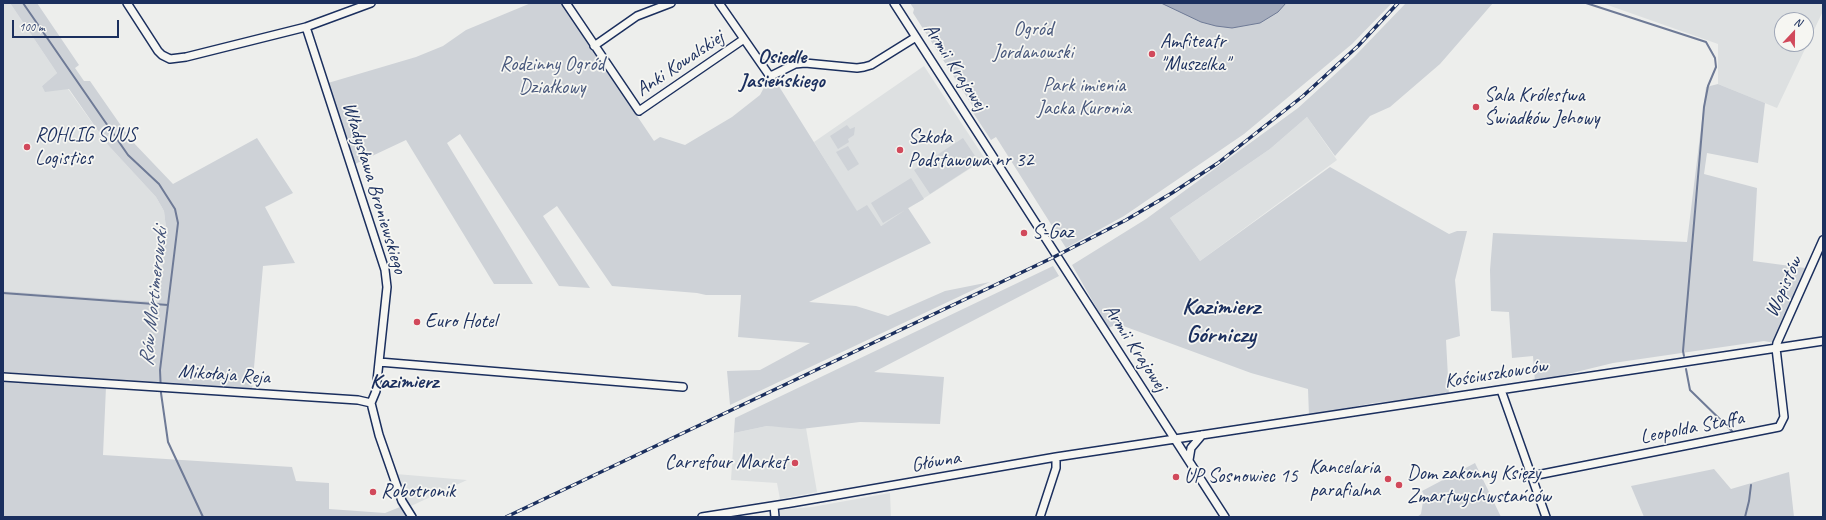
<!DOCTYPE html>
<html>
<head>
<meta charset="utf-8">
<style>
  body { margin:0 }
  #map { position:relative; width:1826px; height:520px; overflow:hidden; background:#edeeec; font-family:Caveat,sans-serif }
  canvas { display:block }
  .frame { position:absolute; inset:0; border:4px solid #1b2f5e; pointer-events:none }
  .north { position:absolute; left:1774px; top:12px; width:40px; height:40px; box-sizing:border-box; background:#f6f6f2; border:1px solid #9ea6b7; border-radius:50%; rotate:22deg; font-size:11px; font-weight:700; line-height:16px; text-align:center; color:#1b2f5e }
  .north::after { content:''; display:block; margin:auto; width:14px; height:18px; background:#d1495b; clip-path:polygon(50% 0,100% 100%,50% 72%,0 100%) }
  .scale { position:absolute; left:12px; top:20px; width:107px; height:18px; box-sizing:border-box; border:2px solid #1b2f5e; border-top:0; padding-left:5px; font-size:12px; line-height:14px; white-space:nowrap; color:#1b2f5e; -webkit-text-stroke:3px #f6f6f2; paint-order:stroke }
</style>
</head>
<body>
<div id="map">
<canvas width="1826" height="520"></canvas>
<div class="frame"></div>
<div class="north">N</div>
<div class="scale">100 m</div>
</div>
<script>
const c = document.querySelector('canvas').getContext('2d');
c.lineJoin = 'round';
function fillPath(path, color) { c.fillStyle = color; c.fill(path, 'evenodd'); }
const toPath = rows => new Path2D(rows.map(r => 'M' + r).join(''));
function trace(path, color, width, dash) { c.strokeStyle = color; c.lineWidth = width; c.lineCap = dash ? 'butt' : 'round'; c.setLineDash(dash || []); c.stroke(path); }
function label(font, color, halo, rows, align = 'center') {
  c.font = font + ' Caveat,sans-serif'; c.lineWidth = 3.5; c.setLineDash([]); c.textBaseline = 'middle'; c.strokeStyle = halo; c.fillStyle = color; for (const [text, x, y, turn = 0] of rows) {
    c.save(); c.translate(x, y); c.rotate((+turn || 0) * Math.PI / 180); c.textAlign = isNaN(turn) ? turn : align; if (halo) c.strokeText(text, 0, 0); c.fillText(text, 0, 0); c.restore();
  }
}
fillPath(toPath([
  [3,3,10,3,57,73,42,86,68,89,108,145,156,197,164,211,166,228,159,302,3,291],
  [1602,3,1823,3,1823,11,1777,108,1718,84,1718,44],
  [1782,20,1806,20,1806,44,1782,44],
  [924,66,985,159,881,226,857,212,814,142],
  [1307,117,1337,160,1200,261,1170,218,1270,149],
  [767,426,806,428,817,492,780,499,777,483,731,480,734,433],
  [396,474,467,480,411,506,407,503],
  [890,493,891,517,780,517,780,510,812,507]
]), '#dde0e1');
fillPath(toPath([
  [10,3,37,3,79,65,75,68,84,81,90,81,131,140,173,184,257,138,293,193,265,207,295,263,263,266,252,390,3,372,3,291,159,302,166,228,164,211,156,197,108,145,69,89,45,92,42,86,57,73],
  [531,3,561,3,654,141,660,137,685,145,732,117,760,95,768,80,775,80,857,211,867,205,881,226,905,210,883,223,871,203,911,178,924,199,908,208,931,243,809,302,856,306,888,316,945,291,990,282,730,405,727,371,760,370,810,343,738,337,741,295,706,295,697,293,612,286,557,206,543,216,590,288,559,286,460,134,447,143,533,284,494,284,406,140,355,164,328,83,416,57,443,46,466,30],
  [910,3,1392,3,1352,44,1244,134,1124,216,1066,248,996,137,991,140,972,111,972,105,913,13,914,9],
  [1406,3,1493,3,1440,64,1390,107,1370,116,1335,156,1307,117,1270,149,1170,218,1200,261,1330,167,1449,234,1457,231,1467,231,1455,280,1460,336,1446,340,1449,396,1373,403,1309,416,1308,389,1251,373,1118,324,1108,328,1072,265,1146,219,1298,108,1354,57],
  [1718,84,1765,103,1758,163,1707,153,1704,174,1757,188,1753,261,1813,269,1780,344,1764,341,1613,363,1535,382,1533,356,1512,358,1509,312,1491,311,1490,270,1493,233,1687,242,1706,87],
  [847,125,850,129,855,127,854,135,848,139,849,142,838,149,830,136],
  [963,138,979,162,930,194,914,170],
  [848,146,859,164,848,171,836,152],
  [1053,266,1059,276,874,372,944,377,940,424,860,422,801,429,767,426,734,433,735,418],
  [3,381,106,387,103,455,292,467,296,481,329,483,329,509,385,513,400,507,406,517,3,517],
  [1475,463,1501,517,1417,517,1421,514,1424,495,1422,491],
  [1714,469,1731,489,1789,472,1794,517,1644,517,1631,486]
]), '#ced2d7');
const water = toPath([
  [1161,3,1286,3,1278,12,1260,23,1232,28,1216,26,1201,22,1161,3]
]);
fillPath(water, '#a5acbc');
trace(water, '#6e7a96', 1);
trace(toPath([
  [23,3,128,155,159,184,175,209,178,223,160,370,161,393,168,442,203,517],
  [1586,3,1706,42,1715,58,1716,67,1708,86,1704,107,1683,351,1684,356],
  [3,293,168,305],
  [1686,369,1690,390,1733,432],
  [1745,517,1749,501,1751,485]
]), '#6e7a96', 2);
const minor = toPath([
  [127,3,158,51,162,55,170,59,186,57,306,27,371,3],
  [566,3,639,111,744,39],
  [719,3,769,75,773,75,795,64,805,63,857,68,864,67,871,65,916,37],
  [894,3,1225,517],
  [306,27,385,270,387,287,379,362,376,391,371,403,379,435,402,501,412,517],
  [594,46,637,16,671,3],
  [379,362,683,387],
  [3,377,358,400,371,403],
  [1501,390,1546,517],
  [1189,460,1191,448,1202,435],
  [1532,476,1779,427,1784,417,1776,348,1777,343,1823,240],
  [774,506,775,517],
  [702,517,791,503,1056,457,1823,341],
  [1040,517,1056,468,1056,457]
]);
trace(minor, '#1b2f5e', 10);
trace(minor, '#f6f6f2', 7);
const rail = toPath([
  [506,517,1052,258,1126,220,1172,193,1218,163,1303,96,1358,46,1398,3]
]);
trace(rail, '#1b2f5e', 3.5);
trace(rail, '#f6f6f2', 2, [6]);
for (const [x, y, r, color] of [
  [1152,54,4,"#d1495b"],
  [1476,107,4,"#d1495b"],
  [27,147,4,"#d1495b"],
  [900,150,4,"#d1495b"],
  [1024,233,4,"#d1495b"],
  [417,322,4,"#d1495b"],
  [795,463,4,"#d1495b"],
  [1176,477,4,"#d1495b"],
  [1388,479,4,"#d1495b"],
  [1399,485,4,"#d1495b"],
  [373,492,4,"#d1495b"]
]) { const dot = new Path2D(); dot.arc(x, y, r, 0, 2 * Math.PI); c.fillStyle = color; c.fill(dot); trace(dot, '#f6f6f2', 1.5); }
label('20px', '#48587c', '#f6f6f2', [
  ["Ogród",1033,30],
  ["Jordanowski",1033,53],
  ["Rodzinny Ogród",552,65],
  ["Działkowy",552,88],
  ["Park imienia",1084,86],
  ["Jacka Kuronia",1084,109]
]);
label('20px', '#1b2f5e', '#f6f6f2', [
  ["Amfiteatr",1160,42],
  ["\"Muszelka\"",1160,65],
  ["Sala Królestwa",1484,96],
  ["Świadków Jehowy",1484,119],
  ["ROHLIG SUUS",35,136],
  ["Logistics",35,159],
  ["Szkoła",908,138],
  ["Podstawowa nr 32",908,161],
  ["S-Gaz",1032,233],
  ["Euro Hotel",425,322],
  ["Carrefour Market",787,463,"right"],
  ["Kancelaria",1380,468,"right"],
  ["parafialna",1380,491,"right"],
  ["Dom zakonny Księży",1407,474],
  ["Zmartwychwstańców",1407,497],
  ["UP Sosnowiec 15",1184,477],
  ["Robotronik",381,492]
], 'left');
label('20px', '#1b2f5e', '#f6f6f2', [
  ["Anki Kowalskiej",680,64,-34],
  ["Armii Krajowej",955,67,57],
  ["Władysława Broniewskiego",374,188,73],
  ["Wopistów",1784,287,-66],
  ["Armii Krajowej",1135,348,57],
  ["Kościuszkowców",1496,374,-9],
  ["Mikołaja Reja",224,375,4],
  ["Leopolda Staffa",1692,428,-11],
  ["Główna",936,462,-10]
]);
label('bold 21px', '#1b2f5e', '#f6f6f2', [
  ["Osiedle",782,57],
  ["Jasieńskiego",782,81],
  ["Kazimierz",404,382]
]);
label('italic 21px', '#44547a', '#f6f6f2', [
  ["Rów Mortimerowski",154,297,-84]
]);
label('bold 24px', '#1b2f5e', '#f6f6f2', [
  ["Kazimierz",1221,308],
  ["Górniczy",1221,336]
]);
</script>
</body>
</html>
